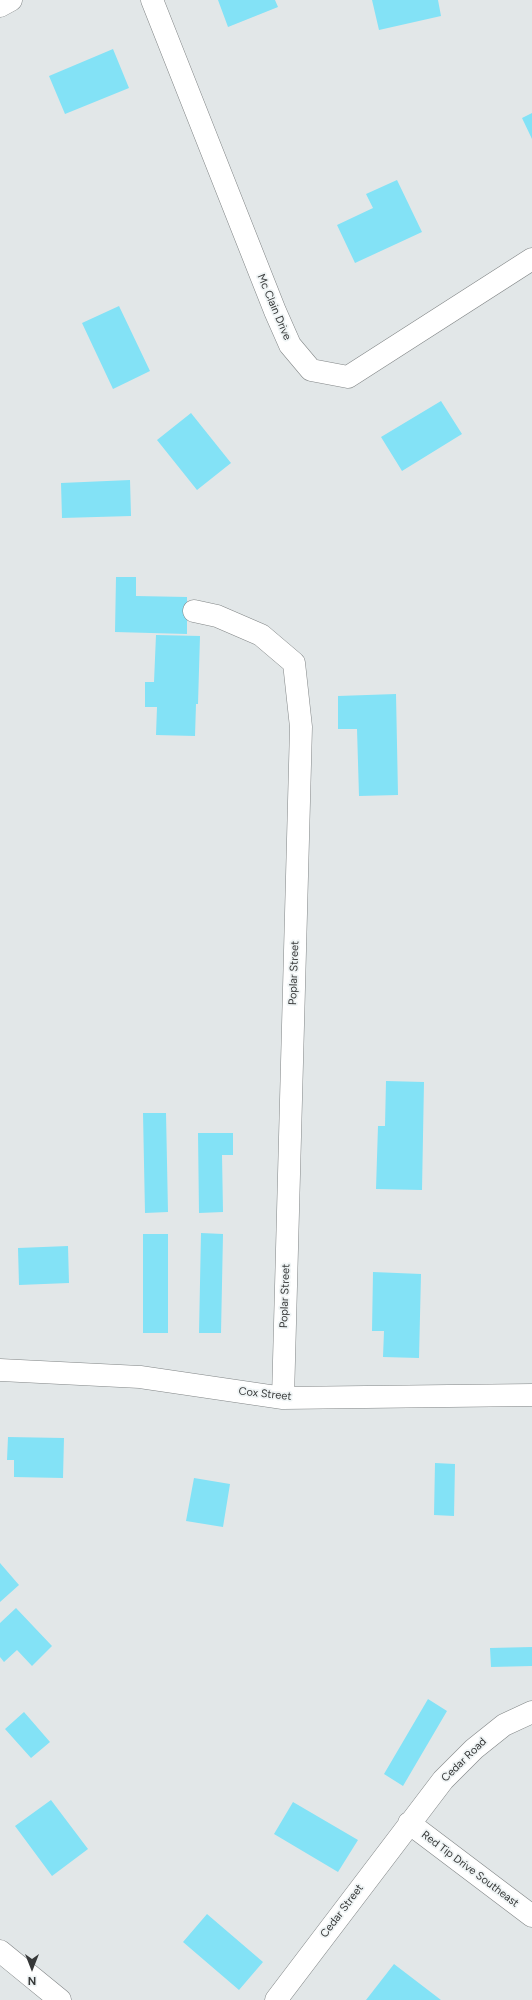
<!DOCTYPE html>
<html>
<head>
<meta charset="utf-8">
<style>
  body { margin:0 }
  #map { position:relative; width:532px; height:2000px; overflow:hidden; background:#e2e7e8; font-family:Figtree,sans-serif }
  canvas { display:block }
  .north { position:absolute; left:12px; top:1948px; width:40px; height:40px; -webkit-text-stroke:3px #eff4f5; paint-order:stroke; rotate:180deg; font-size:11px; font-weight:700; line-height:16px; text-align:center; color:#363838 }
  .north::after { content:''; display:block; margin:auto; width:14px; height:18px; background:#363838; clip-path:polygon(50% 0,100% 100%,50% 72%,0 100%) }
</style>
</head>
<body>
<div id="map">
<canvas width="532" height="2000"></canvas>
<div class="north">N</div>
</div>
<script>
const c = document.querySelector('canvas').getContext('2d');
c.lineJoin = 'round';
function fillPath(path, color) { c.fillStyle = color; c.fill(path, 'evenodd'); }
const toPath = rows => new Path2D(rows.map(r => 'M' + r).join(''));
function trace(path, color, width, dash) { c.strokeStyle = color; c.lineWidth = width; c.lineCap = dash ? 'butt' : 'round'; c.setLineDash(dash || []); c.stroke(path); }
function label(font, color, halo, rows, align = 'center') {
  c.font = font + ' Figtree,sans-serif'; c.lineWidth = 3.5; c.setLineDash([]); c.textBaseline = 'middle'; c.strokeStyle = halo; c.fillStyle = color; for (const [text, x, y, turn = 0] of rows) {
    c.save(); c.translate(x, y); c.rotate((+turn || 0) * Math.PI / 180); c.textAlign = isNaN(turn) ? turn : align; if (halo) c.strokeText(text, 0, 0); c.fillText(text, 0, 0); c.restore();
  }
}
fillPath(toPath([
  [218,0,275,0,278,7,228,27],
  [372,0,438,0,441,16,379,30],
  [113,49,129,88,65,114,49,76],
  [532,113,532,139,522,118],
  [397,180,422,232,355,263,337,225,373,208,366,194],
  [119,306,150,371,113,389,82,323],
  [441,401,462,434,402,471,381,437],
  [191,413,231,463,197,490,157,440],
  [130,480,131,516,62,518,61,483],
  [116,577,136,577,136,596,187,597,187,634,115,632],
  [156,635,200,636,198,704,196,704,195,736,156,735,157,707,145,707,145,682,154,682],
  [396,694,398,795,359,796,357,729,338,729,338,696],
  [386,1081,424,1082,422,1190,376,1189,378,1126,385,1126],
  [143,1113,166,1113,168,1212,145,1213],
  [198,1133,233,1133,233,1155,222,1155,223,1212,199,1213],
  [201,1233,223,1234,221,1333,199,1333],
  [143,1234,168,1234,168,1333,143,1333],
  [68,1246,69,1283,19,1285,18,1248],
  [373,1272,421,1274,419,1358,383,1357,384,1331,372,1331],
  [8,1437,64,1438,63,1478,14,1477,14,1460,7,1460],
  [435,1463,455,1464,454,1516,434,1515],
  [194,1478,230,1484,223,1527,186,1521],
  [0,1563,19,1585,0,1602],
  [16,1608,52,1646,32,1666,17,1650,4,1662,0,1657,0,1623],
  [532,1647,532,1666,491,1667,490,1648],
  [428,1699,447,1711,403,1786,384,1774],
  [24,1712,50,1742,31,1758,5,1729],
  [51,1800,88,1849,52,1876,15,1826],
  [293,1802,358,1840,338,1872,274,1834],
  [207,1914,263,1962,239,1990,183,1942],
  [394,1964,441,2000,366,2000]
]), '#83e2f6');
const minor = toPath([
  [152,0,275,311,290,345,311,370,348,377,532,259],
  [0,6,11,0],
  [194,611,217,616,261,635,294,663,301,727,283,1398],
  [0,1370,140,1377,283,1398,532,1395],
  [409,1823,532,1916],
  [0,1951,60,2000],
  [276,2000,443,1780,474,1749,504,1725,532,1712]
]);
trace(minor, '#818586', 23);
trace(minor, '#fff', 22);
label('11px', '#363838', '#eff4f5', [
  ["Mc Clain Drive",274,307,67],
  ["Poplar Street",294,973,-88],
  ["Poplar Street",285,1296,-88],
  ["Cox Street",265,1394,6],
  ["Cedar Road",464,1760,-44],
  ["Red Tip Drive Southeast",470,1869,37],
  ["Cedar Street",342,1911,-53]
]);
</script>
</body>
</html>
